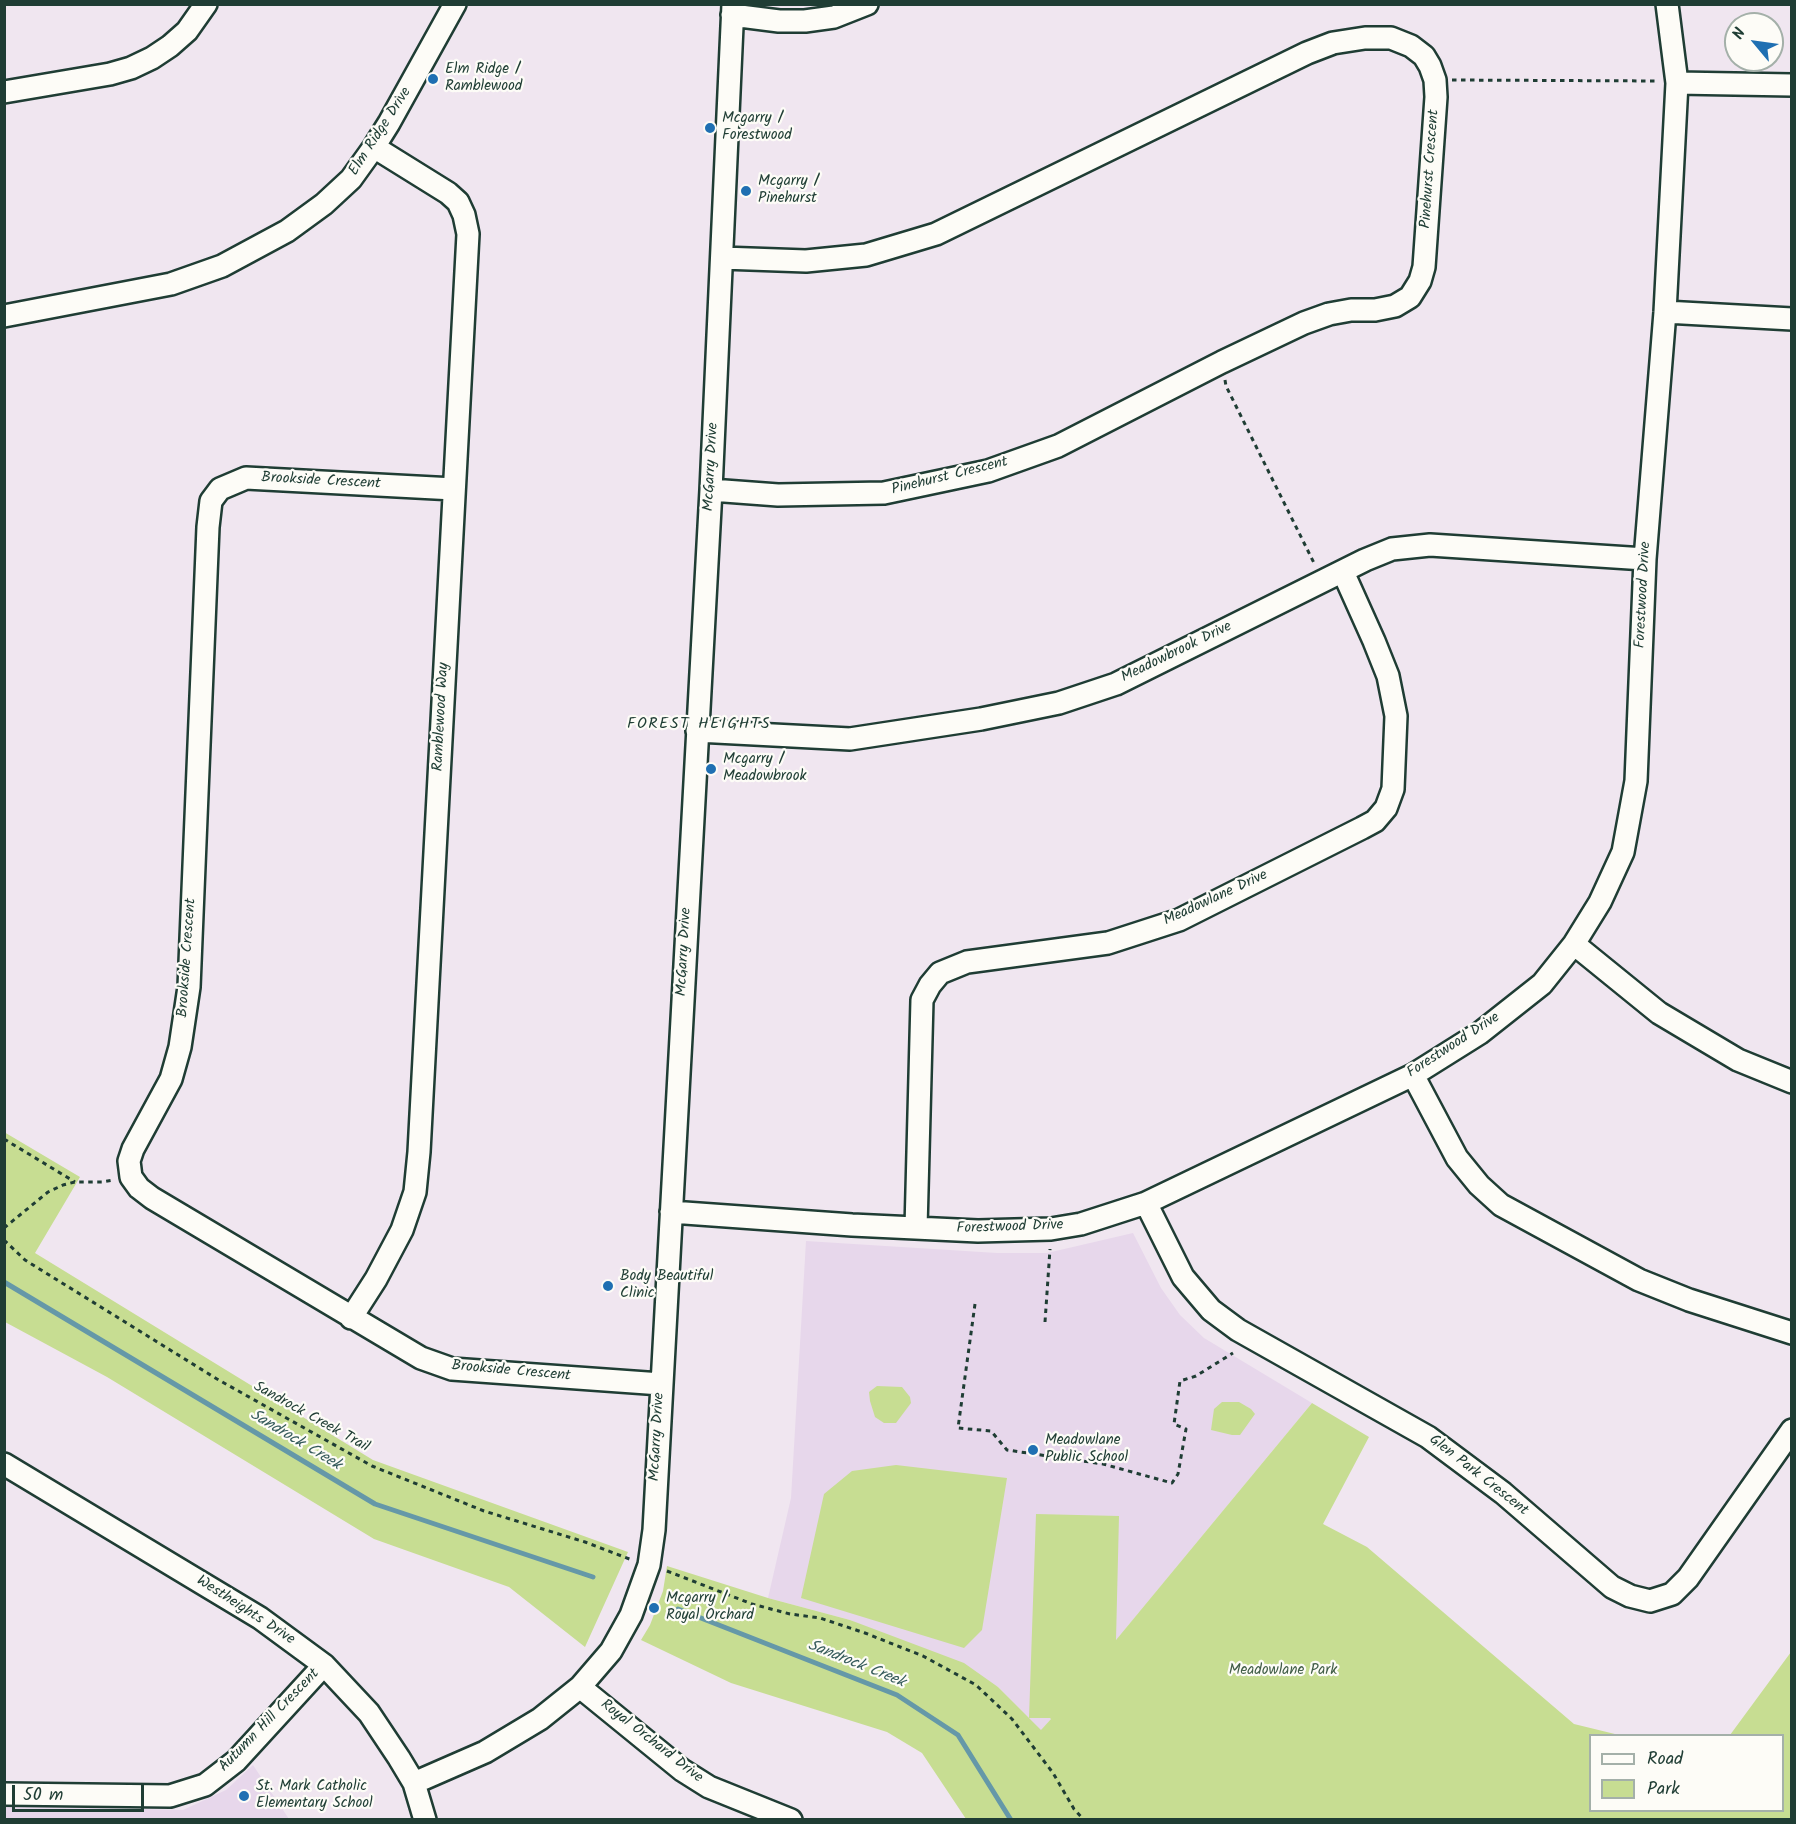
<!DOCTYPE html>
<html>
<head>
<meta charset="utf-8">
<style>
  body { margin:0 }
  #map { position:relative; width:1796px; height:1824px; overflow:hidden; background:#f0e6f0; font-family:Kalam,sans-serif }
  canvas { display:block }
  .frame { position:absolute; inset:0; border:6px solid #1f3d34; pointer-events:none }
  .legend { position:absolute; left:1589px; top:1734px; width:195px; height:78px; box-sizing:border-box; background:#fdfcf7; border:2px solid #a4b0a9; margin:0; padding:8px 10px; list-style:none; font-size:18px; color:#1f3d34 }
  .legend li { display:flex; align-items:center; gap:12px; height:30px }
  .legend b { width:30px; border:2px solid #a4b0a9 }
  .north { position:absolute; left:1724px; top:12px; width:60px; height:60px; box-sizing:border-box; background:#fdfcf7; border:2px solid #a4b0a9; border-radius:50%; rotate:299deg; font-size:16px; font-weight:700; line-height:24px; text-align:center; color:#1f3d34 }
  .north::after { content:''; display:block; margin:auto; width:21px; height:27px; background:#1f6fb2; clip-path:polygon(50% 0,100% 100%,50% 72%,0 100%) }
  .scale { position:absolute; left:12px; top:1785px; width:132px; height:27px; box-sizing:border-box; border:3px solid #1f3d34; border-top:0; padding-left:8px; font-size:18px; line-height:21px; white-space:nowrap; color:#1f3d34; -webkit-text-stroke:4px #fdfcf7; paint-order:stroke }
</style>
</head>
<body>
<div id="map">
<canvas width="1796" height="1824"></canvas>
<div class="frame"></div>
<ul class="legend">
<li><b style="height:8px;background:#fdfcf7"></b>Road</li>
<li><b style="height:16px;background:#c7dd92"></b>Park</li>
</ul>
<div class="north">N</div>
<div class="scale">50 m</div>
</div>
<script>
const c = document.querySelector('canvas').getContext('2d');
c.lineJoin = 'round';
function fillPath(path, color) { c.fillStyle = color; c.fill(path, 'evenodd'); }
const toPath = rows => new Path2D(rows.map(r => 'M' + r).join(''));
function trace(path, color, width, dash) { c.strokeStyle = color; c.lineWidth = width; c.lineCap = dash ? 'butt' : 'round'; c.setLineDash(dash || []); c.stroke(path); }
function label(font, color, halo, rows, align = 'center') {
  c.font = font + ' Kalam,sans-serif'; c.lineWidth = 4.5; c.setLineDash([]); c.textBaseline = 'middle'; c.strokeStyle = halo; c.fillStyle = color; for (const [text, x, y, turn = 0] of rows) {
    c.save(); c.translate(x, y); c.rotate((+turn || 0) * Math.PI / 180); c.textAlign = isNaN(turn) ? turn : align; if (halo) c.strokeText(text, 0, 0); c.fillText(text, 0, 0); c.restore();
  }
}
fillPath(toPath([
  [1133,1233,1161,1288,1180,1315,1204,1338,1312,1403,1041,1731,998,1687,850,1620,768,1598,791,1498,806,1241,997,1253,1047,1253],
  [253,1765,289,1819,5,1819,5,1806,183,1810,226,1790]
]), '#e7d7eb');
fillPath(toPath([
  [4,1132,80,1177,35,1253,373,1460,628,1552,585,1647,509,1587,374,1539,107,1377,5,1322],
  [877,1386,902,1387,910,1397,911,1403,896,1423,884,1423,875,1417,870,1401,869,1392],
  [1222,1402,1239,1402,1251,1409,1255,1414,1240,1435,1232,1435,1211,1430,1214,1409],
  [1312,1403,1369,1437,1323,1524,1367,1547,1574,1724,1619,1735,1590,1736,1590,1810,1782,1810,1782,1736,1730,1735,1791,1652,1791,1819,966,1819,922,1753,887,1732,731,1683,641,1640,650,1625,663,1591,667,1566,768,1598,850,1620,964,1663,998,1687,1029,1718,1036,1514,1119,1516,1116,1640],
  [1029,1718,1050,1718,1051,1719,1041,1730],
  [896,1465,1007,1478,982,1630,964,1648,801,1598,824,1494,852,1471]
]), '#c7dd92');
trace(toPath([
  [4,1282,375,1504,593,1577],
  [678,1609,897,1695,958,1735,1011,1820]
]), '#6598a8', 5);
const minor = toPath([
  [732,15,779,21,805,21,834,17,867,4],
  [1677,83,1792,85],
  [4,92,110,74,131,68,152,58,170,46,187,31,206,4],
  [1665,312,1792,319],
  [4,316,171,284,222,266,287,231,324,204,351,179,374,147,389,123,455,4],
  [454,489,246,478,220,489,211,501,208,527,189,987,180,1047,171,1079,133,1149,129,1161,131,1177,139,1188,152,1198,421,1358,452,1369,661,1384],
  [711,490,778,495,884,493,988,471,1058,446,1222,362,1304,323,1329,314,1351,310,1375,310,1395,306,1410,297,1420,281,1424,267,1436,97,1435,80,1430,66,1424,56,1411,46,1391,38,1365,38,1333,43,1307,53,936,234,866,255,806,261,722,258],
  [697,731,850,739,981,719,1059,703,1116,684,1365,560,1392,549,1430,545,1645,559],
  [1574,944,1659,1013,1738,1060,1792,1082],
  [1413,1075,1457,1158,1479,1185,1501,1205,1639,1280,1689,1300,1792,1333],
  [1146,1203,1183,1277,1211,1310,1238,1330,1428,1437,1503,1493,1612,1587,1630,1596,1650,1601,1672,1594,1688,1578,1792,1430],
  [671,1212,852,1225,978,1231,1051,1229,1081,1224,1146,1203,1413,1075,1480,1033,1542,984,1574,944,1600,902,1623,852,1636,781,1645,559,1665,312,1677,83,1667,4],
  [916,1228,922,1000,930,985,940,973,967,962,1108,943,1179,920,1362,828,1375,821,1386,808,1393,789,1396,716,1388,676,1374,641,1343,572],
  [351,1318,376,1279,402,1230,415,1192,419,1152,468,234,464,215,458,202,448,193,374,147],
  [4,1464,260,1618,324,1665,369,1713,399,1758,414,1783,425,1820],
  [580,1687,682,1770,709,1787,791,1820],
  [414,1783,485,1752,540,1719,580,1687,611,1651,631,1615,649,1565,654,1530,711,490,733,4],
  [4,1794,170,1796,205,1785,236,1761,324,1665]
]);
trace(minor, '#1f3d34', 26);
trace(toPath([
  [1452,80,1658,81],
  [1225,380,1226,386,1315,565],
  [4,1139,75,1182],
  [4,1228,48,1192,63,1185,75,1182,102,1182,113,1180],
  [4,1240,25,1260,217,1379,372,1466,484,1511,585,1542,632,1560],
  [975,1304,958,1428,991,1431,1007,1450,1103,1464,1172,1483,1178,1474,1186,1429,1174,1424,1180,1381,1196,1376,1233,1353],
  [1045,1322,1050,1249],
  [667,1571,752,1604,790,1614,820,1618,865,1633,923,1656,976,1685,1012,1719,1053,1773,1074,1809,1084,1820]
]), '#1f3d34', 3, [4.5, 4.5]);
trace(minor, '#fdfcf7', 21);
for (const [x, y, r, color] of [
  [433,79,6,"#1f6fb2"],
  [710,128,6,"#1f6fb2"],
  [746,191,6,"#1f6fb2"],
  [711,769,6,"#1f6fb2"],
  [608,1286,6,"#1f6fb2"],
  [1033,1450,6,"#1f6fb2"],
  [654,1608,6,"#1f6fb2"],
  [244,1796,6,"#1f6fb2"]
]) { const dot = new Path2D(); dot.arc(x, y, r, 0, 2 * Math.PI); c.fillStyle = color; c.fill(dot); trace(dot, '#fdfcf7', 2); }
label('15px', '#1f3d34', '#fdfcf7', [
  ["Elm Ridge /",445,70],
  ["Ramblewood",445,87],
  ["Mcgarry /",722,119],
  ["Forestwood",722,136],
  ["Mcgarry /",758,182],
  ["Pinehurst",758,199],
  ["Mcgarry /",723,760],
  ["Meadowbrook",723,777],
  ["Body Beautiful",620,1277],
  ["Clinic",620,1294],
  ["Meadowlane",1045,1441],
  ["Public School",1045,1458],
  ["Mcgarry /",666,1599],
  ["Royal Orchard",666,1616],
  ["St. Mark Catholic",256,1787],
  ["Elementary School",256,1804]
], 'left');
label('15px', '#1f3d34', '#fdfcf7', [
  ["Elm Ridge Drive",381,132,-57],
  ["Pinehurst Crescent",1431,169,-86],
  ["McGarry Drive",712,467,-87],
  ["Pinehurst Crescent",950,477,-14],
  ["Brookside Crescent",321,482,3],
  ["Forestwood Drive",1644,595,-87],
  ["Meadowbrook Drive",1177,653,-26],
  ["Ramblewood Way",442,717,-87],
  ["Meadowlane Drive",1216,899,-25],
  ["McGarry Drive",685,952,-87],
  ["Brookside Crescent",188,958,-86],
  ["Forestwood Drive",1454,1046,-33],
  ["Forestwood Drive",1010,1228,-2],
  ["Brookside Crescent",511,1372,5],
  ["Sandrock Creek Trail",311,1418,29],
  ["McGarry Drive",658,1437,-87],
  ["Glen Park Crescent",1478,1476,38],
  ["Westheights Drive",245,1611,33],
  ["Autumn Hill Crescent",270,1721,-46],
  ["Royal Orchard Drive",651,1742,38]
]);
label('15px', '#415d47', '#fdfcf7', [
  ["Meadowlane Park",1283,1671]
]);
c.letterSpacing = '1.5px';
label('16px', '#1f3d34', '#fdfcf7', [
  ["FOREST HEIGHTS",699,725]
]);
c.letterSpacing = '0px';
label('italic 16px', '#365b5b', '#fdfcf7', [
  ["Sandrock Creek",295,1441,31],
  ["Sandrock Creek",856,1665,22]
]);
</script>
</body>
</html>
